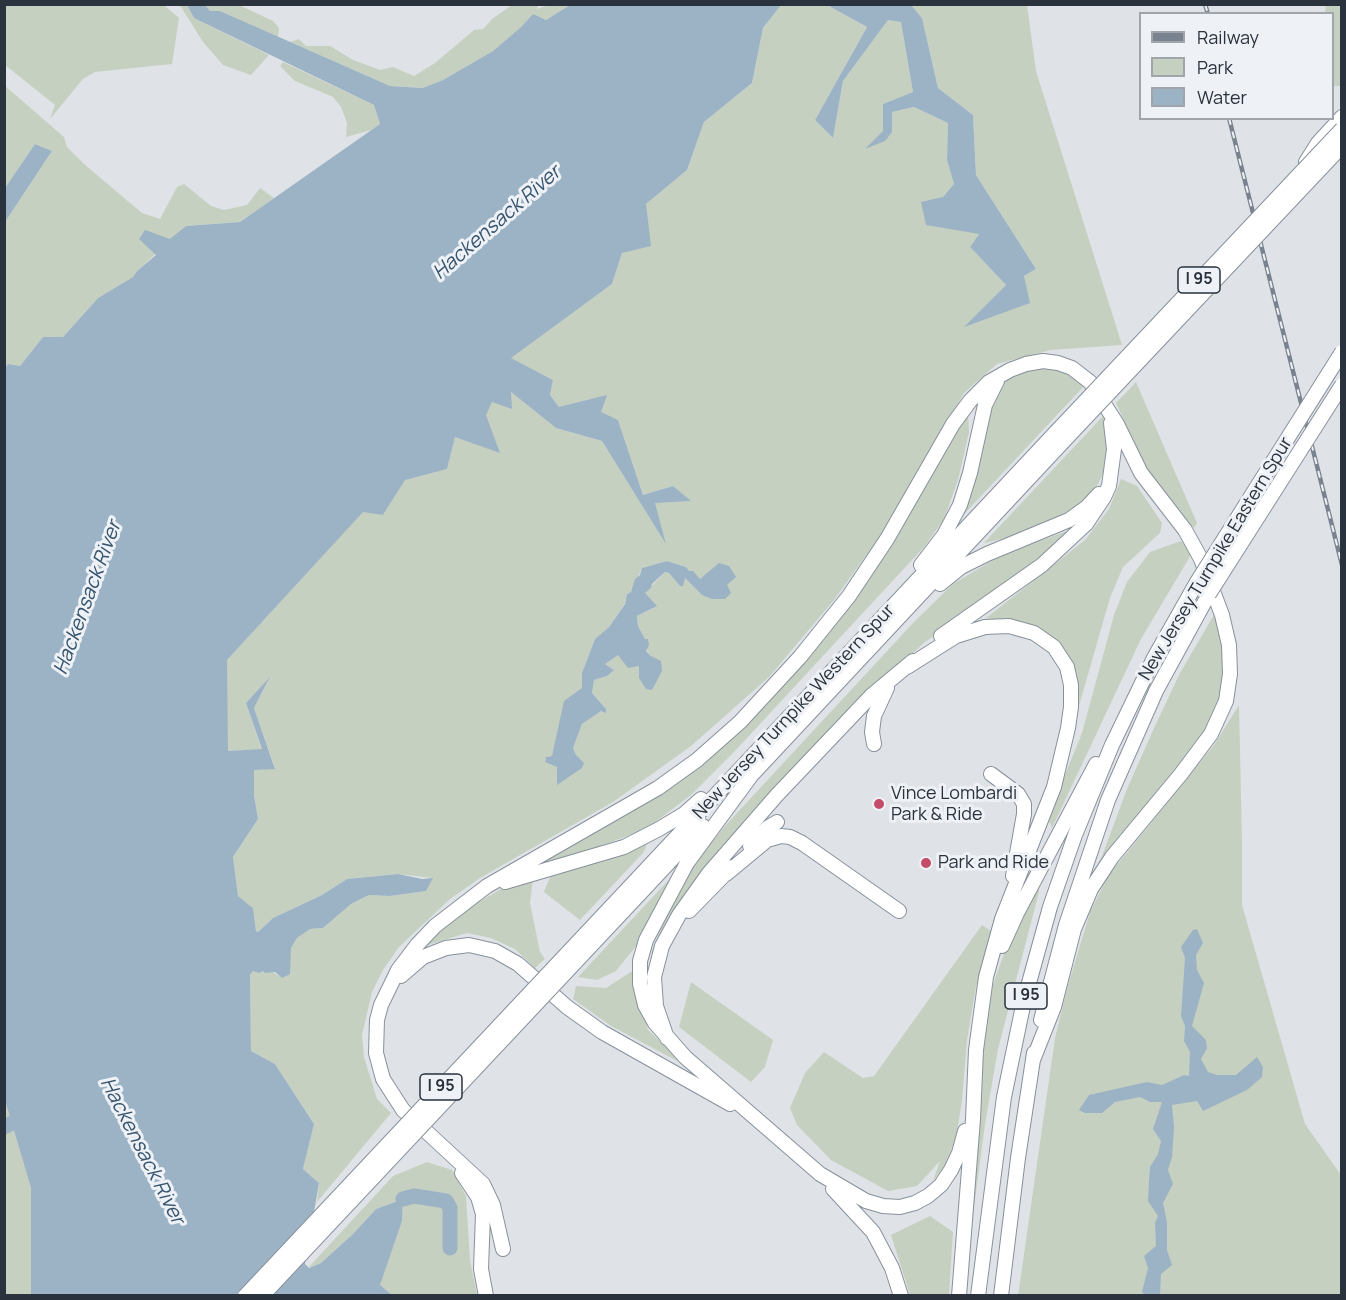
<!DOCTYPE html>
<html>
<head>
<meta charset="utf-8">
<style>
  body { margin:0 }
  #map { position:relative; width:1346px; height:1300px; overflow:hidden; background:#dfe3e7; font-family:Manrope,sans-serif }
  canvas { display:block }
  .frame { position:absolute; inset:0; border:6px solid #29323d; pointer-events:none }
  .legend { position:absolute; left:1139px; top:12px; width:195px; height:108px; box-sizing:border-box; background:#eef1f5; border:2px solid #9fa5ab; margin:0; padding:8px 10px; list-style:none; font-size:18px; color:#29323d }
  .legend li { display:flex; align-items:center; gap:12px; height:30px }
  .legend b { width:30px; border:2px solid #9fa5ab }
</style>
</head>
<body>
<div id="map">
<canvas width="1346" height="1300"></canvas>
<div class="frame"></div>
<ul class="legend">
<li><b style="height:8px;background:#79838f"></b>Railway</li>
<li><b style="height:16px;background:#c6d0c0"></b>Park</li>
<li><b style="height:16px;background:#9cb3c5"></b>Water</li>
</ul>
</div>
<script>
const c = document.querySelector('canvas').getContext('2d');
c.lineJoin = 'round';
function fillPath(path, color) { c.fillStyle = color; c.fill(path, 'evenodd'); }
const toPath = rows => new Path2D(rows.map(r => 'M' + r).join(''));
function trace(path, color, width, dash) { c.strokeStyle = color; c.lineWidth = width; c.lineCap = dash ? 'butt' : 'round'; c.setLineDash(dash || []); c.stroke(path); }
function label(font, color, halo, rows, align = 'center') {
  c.font = font + ' Manrope,sans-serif'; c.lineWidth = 6; c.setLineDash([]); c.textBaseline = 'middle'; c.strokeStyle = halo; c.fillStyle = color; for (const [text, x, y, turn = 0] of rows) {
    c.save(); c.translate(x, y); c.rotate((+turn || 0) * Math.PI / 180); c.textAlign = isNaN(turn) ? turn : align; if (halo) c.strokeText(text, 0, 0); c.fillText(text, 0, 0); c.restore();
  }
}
fillPath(toPath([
  [4,5,164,5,179,18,172,64,95,72,83,79,50,119,55,105,5,65],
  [177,5,187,5,194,18,269,55,251,75,223,65,203,42,181,7],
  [205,5,239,5,273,21,279,28,278,37,220,11,210,11],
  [512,5,538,5,537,9,549,5,570,5,546,20,533,14,521,27,493,51,443,80,424,88,390,86,290,42,299,39,306,46,330,46,353,60,380,70,393,67,414,76,435,63,474,30,483,29,492,19],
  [781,5,827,5,867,27,815,120,833,138,843,81,888,20,901,22,913,92,883,104,885,141,892,112,914,107,948,123,947,160,954,184,943,197,979,234,970,247,1006,285,966,326,1024,276,1036,269,976,175,973,115,938,88,922,18,911,5,1027,5,1036,71,1122,345,1051,350,997,364,964,393,893,518,834,600,769,677,691,746,613,802,480,878,450,899,399,947,383,970,372,992,362,1035,364,1057,377,1099,391,1113,317,1202,319,1183,303,1169,314,1124,275,1064,251,1051,250,975,253,971,271,971,282,978,289,963,291,948,297,938,310,929,323,928,351,904,369,895,390,896,426,891,432,878,398,874,347,879,322,895,273,918,258,932,256,931,253,908,238,896,233,857,258,819,254,795,254,770,275,768,254,708,269,680,246,703,262,750,227,751,227,660,363,511,383,515,405,479,447,469,455,436,485,415,492,402,511,392,556,428,602,441,665,541,654,502,690,501,673,486,643,495,618,420,559,407,550,395,553,380,510,358,612,284,622,253,646,204,687,170,704,122,752,83,763,28],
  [667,561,686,567,689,572,700,579,709,573,702,595,685,578,680,586,669,573,665,572,645,593,654,608,637,616,638,626,645,639,648,639,646,650,651,656,654,684,652,690,639,666,631,667,618,655,604,664,613,669,607,676,594,680,592,693,606,709,605,712,601,711,582,724,573,748,578,759,557,784,557,767,545,761,546,757,552,756,582,688,582,673,595,639,609,627,625,603,627,594,631,592,642,568],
  [1326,5,1341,5,1341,86,1333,86,1332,14,1325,13],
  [283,62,374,105,380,124,371,130,346,137,347,123,341,107,333,97,295,81,280,66],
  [4,85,64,137,67,147,84,164,142,213,160,219,177,187,184,184,211,206,224,210,247,205,260,188,274,198,240,222,186,226,137,271,133,277,98,298,63,337,43,337,20,366,8,364,5,370,5,222,52,151,35,144,5,188],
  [1040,366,1059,368,1086,384,953,526,993,397,1006,380,1026,369],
  [1136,382,1197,523,1194,528,1146,468,1116,403],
  [968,410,969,432,958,480,944,519,924,547,734,752,691,795,646,829,538,869,529,866,641,802,792,673],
  [1103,416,1108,432,1108,454,1103,473,1094,493,1080,507,1059,519,1016,536,984,543],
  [1121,479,1137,486,1162,523,1160,533,1123,567,1110,598,1074,723,1067,659,1053,638,1028,625,986,618,1085,540,1109,509],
  [1067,531,1069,535,994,595,925,642,859,702,789,775,656,950,651,953,666,916,696,862,725,826,913,623,953,584,1003,554],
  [1181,541,1192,553,1141,639,1052,828,1048,817,1082,733,1114,615,1127,582,1150,552],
  [1215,613,1222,636,1226,671,1221,702,1202,738,1174,777,1099,864,1127,789,1154,728,1180,673],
  [1239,705,1242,840,1242,905,1305,1124,1341,1175,1341,1295,1018,1296,1055,1038,1067,989,1090,912,1108,876,1214,745],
  [648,842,643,853,580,920,544,892,550,877,564,870],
  [678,870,641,940,616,971,597,980,578,977],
  [533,878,530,903,540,952,545,959,535,968,515,949,491,938,467,933,421,947,462,912,501,889],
  [1038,884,1039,892,998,1049,985,1124,964,1284,981,1051,990,993,1006,948],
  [982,925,991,931,976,987,967,1040,962,1100,956,1138,944,1166,933,1181,940,1161,917,1186,888,1191,831,1160,797,1125,790,1108,805,1073,824,1052,863,1078,874,1076],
  [634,970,637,995,648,1030,685,1065,611,1026,573,999,576,986,606,988],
  [691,982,773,1040,765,1067,751,1082,679,1027],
  [4,1097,31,1188,31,1295,5,1295],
  [427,1162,452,1170,466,1196,470,1260,477,1295,392,1295,379,1285,402,1221,403,1199,376,1209,353,1234,321,1263,308,1268,393,1176],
  [930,1216,953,1232,949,1295,910,1295,891,1235]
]), '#c6d0c0');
fillPath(toPath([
  [187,5,205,5,210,11,220,11,390,86,423,88,443,80,493,51,521,27,533,14,546,20,570,5,781,5,763,28,752,83,704,122,687,170,646,204,651,246,622,253,612,284,511,358,553,380,550,395,559,407,607,395,601,412,618,420,643,495,673,486,691,501,655,503,666,544,602,441,556,428,511,392,512,409,492,402,486,415,500,453,455,437,447,469,405,480,383,515,363,512,227,660,228,751,262,749,246,703,270,677,254,708,275,769,254,770,254,795,258,819,233,857,238,896,253,908,256,931,258,932,273,918,322,895,347,879,398,874,422,879,433,878,426,891,390,896,369,895,351,904,323,928,310,929,297,938,291,948,290,974,282,978,275,972,265,973,263,971,259,973,253,971,250,975,251,1051,275,1064,314,1124,303,1169,319,1183,305,1264,309,1268,321,1263,353,1234,376,1209,403,1199,402,1221,380,1285,392,1295,31,1295,31,1188,4,1097,4,370,8,364,20,366,43,337,63,337,98,298,133,277,137,271,156,255,139,239,145,230,170,239,186,226,240,222,380,124,374,105,194,18],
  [827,5,911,5,922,18,938,88,973,115,976,175,1036,269,1024,276,1030,303,964,327,1006,285,970,247,979,234,926,225,921,202,943,197,954,184,947,160,948,123,914,107,892,112,892,132,885,141,865,149,883,131,883,104,913,92,901,22,888,20,843,81,833,138,815,120,867,27],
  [35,144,52,151,5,222,5,188],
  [667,561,686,567,689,571,693,571,700,579,719,563,729,566,736,577,727,585,731,593,725,599,712,599,702,595,685,578,683,586,680,586,669,573,665,572,652,584,651,588,645,593,657,606,637,616,638,626,645,639,648,639,649,645,646,651,651,656,661,661,662,671,652,690,646,689,639,678,639,666,628,668,618,655,605,664,614,670,607,676,594,680,592,693,606,709,606,713,601,711,582,724,573,748,576,755,584,763,582,768,557,785,557,767,545,762,546,757,552,756,564,701,582,688,582,673,595,639,609,627,625,604,627,594,631,592,635,579,640,575,642,568],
  [1197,929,1203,943,1196,955,1197,970,1204,983,1192,1026,1206,1040,1207,1048,1201,1059,1208,1072,1217,1075,1236,1075,1257,1057,1263,1067,1262,1077,1247,1090,1203,1111,1197,1101,1172,1105,1174,1127,1172,1157,1168,1170,1173,1184,1163,1203,1167,1222,1167,1250,1172,1265,1161,1274,1160,1295,1145,1295,1142,1292,1148,1268,1144,1256,1156,1246,1155,1223,1158,1216,1148,1201,1149,1181,1150,1167,1158,1154,1161,1141,1153,1129,1162,1102,1150,1102,1140,1097,1115,1102,1102,1113,1085,1113,1079,1110,1089,1095,1147,1082,1162,1085,1184,1075,1189,1076,1190,1052,1184,1041,1185,1026,1181,1016,1185,958,1181,947,1193,930]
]), '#9cb3c5');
trace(toPath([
  [4,1127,12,1123],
  [403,1199,414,1196,446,1201,450,1208,450,1248]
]), '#9cb3c5', 15);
const motorway = toPath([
  [1306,162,1318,143,1342,117],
  [921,565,944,535,960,505,970,473,985,405,997,381],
  [940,584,961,567,987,554,1069,520,1087,507,1099,494],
  [941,636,1042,565,1086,524,1104,497,1109,486,1114,449,1111,423],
  [907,667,956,636,985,627,1009,626,1034,633,1054,647,1067,667,1071,685,1071,707,1068,728,1054,787,1002,919,986,977,976,1050,973,1119,959,1296],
  [874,744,872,732,874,716,887,688],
  [753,773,687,863,646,940,640,961,640,984,645,1005,655,1023,685,1057,820,1174,866,1201,883,1206,900,1207,915,1203,928,1196,941,1185,951,1170,959,1153,965,1131],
  [991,774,1018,794,1024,804,1024,814,1013,876],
  [747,780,1061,444],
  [750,846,767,828,777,822],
  [726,874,767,840,781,836,790,837,802,843,899,911],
  [638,878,1056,432],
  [505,882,624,847,659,829,684,814,701,799],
  [647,886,703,826],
  [689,911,732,867],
  [1002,946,1017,913,1096,764],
  [401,976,423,957,446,948,469,945,495,951,518,964,567,1007,602,1032,730,1104],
  [1041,1020,1066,925,1108,800,1156,691,1209,594],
  [667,1038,656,1006,654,977,662,946,679,915,709,873,777,795,871,696,913,661],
  [462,1173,478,1197,483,1214,481,1269,486,1296],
  [833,1189,873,1232,892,1268,901,1296],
  [503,1249,493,1205,483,1184,403,1110,383,1079,376,1053,377,1020,381,1005,398,970,417,945,435,926,487,886,658,788,697,760,740,722,800,657,849,596,887,539,953,424,970,401,989,382,1010,370,1026,364,1043,361,1058,363,1072,368,1090,382,1117,424,1141,473,1185,530,1201,559,1222,615,1229,645,1230,674,1226,701,1211,734,1181,774,1112,857,1091,889,1074,929,1054,1007,1033,1060],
  [978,1296,1004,1097,1024,1001,1050,907,1075,835,1112,745,1154,658,1197,582],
  [1001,1296,1018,1158,1034,1053]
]);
trace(motorway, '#87919c', 16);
trace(motorway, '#fff', 14);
const rail = toPath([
  [1205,4,1208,14],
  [1229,118,1342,565]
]);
trace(rail, '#79838f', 4.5);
trace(rail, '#eef1f5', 2, [7]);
const motorwayBridge = toPath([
  [1056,432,1342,129],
  [1061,444,1342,146],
  [1197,582,1342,352],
  [1209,594,1342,385],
  [245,1296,638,878],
  [262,1296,647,886]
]);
trace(motorwayBridge, '#87919c', 16, []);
trace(motorwayBridge, '#fff', 14);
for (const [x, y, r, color] of [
  [879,804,6,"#c44c68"],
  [926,863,6,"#c44c68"]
]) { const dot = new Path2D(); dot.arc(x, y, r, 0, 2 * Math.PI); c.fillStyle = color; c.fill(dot); trace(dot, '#eef1f5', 2); }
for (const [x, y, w] of [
  [1199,280,42],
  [1026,996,42],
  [441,1087,42]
]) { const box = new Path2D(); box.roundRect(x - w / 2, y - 13, w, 26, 4.5); c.fillStyle = '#eef1f5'; c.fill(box); trace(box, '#29323d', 1.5); }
label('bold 16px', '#29323d', null, [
  ["I 95",1199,280],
  ["I 95",1026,996],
  ["I 95",441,1087]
]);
label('18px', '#29323d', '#eef1f5', [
  ["New Jersey Turnpike Eastern Spur",1216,559,-59],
  ["New Jersey Turnpike Western Spur",794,712,-47]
]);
label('18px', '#29323d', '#eef1f5', [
  ["Vince Lombardi",891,794],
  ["Park & Ride",891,815],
  ["Park and Ride",938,863]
], 'left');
label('italic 20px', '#36546e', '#eef1f5', [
  ["Hackensack River",497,223,-41],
  ["Hackensack River",88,598,-70],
  ["Hackensack River",142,1151,63]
]);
</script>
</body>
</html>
